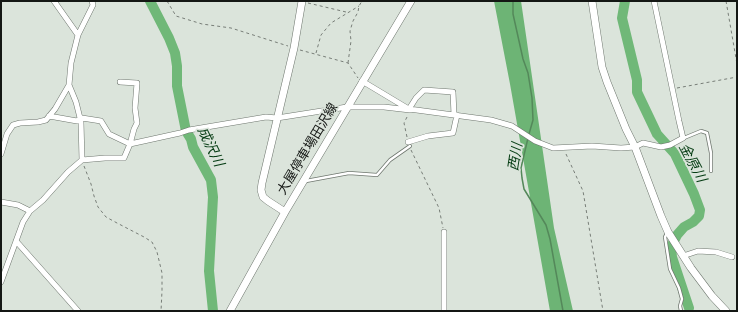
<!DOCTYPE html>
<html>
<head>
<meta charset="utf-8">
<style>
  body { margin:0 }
  #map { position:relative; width:738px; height:312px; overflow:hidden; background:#dbe4db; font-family:"Space Grotesk",sans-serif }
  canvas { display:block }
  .frame { position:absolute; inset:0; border:2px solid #141714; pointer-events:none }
</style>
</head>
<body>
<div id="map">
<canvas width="738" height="312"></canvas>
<div class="frame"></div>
</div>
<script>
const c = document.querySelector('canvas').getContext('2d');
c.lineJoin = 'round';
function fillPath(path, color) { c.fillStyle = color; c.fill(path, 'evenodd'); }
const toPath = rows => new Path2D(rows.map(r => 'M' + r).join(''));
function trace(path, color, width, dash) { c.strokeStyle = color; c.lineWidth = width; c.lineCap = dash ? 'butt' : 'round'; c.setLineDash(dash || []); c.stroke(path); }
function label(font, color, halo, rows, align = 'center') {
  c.font = font + ' "Space Grotesk","Noto Sans JP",sans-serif'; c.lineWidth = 3.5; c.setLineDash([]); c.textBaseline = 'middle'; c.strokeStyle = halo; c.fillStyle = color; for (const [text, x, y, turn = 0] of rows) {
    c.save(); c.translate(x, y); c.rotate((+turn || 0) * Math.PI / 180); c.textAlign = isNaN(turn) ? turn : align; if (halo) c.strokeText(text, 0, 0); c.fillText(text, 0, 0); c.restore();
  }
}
fillPath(toPath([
  [494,1,521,1,554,228,573,311,550,311,510,84]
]), '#6db475');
trace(toPath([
  [513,1,513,14,523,59,528,73,532,98,533,120,529,134],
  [528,138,521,168,522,178,524,189,546,225,550,239,563,311]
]), '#54885a', 1.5);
trace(toPath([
  [150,1,169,38,175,53,177,66,177,86,186,131,191,139,193,147,211,180,213,197,209,271,213,311],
  [625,1,622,18,637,80,637,92,657,134,675,154,694,194,700,210,699,216,693,222,684,227,677,235,671,247,672,257,689,308]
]), '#70b878', 10);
const lane = toPath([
  [684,138,701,131,707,133,711,153,711,171],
  [306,181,349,173,377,175,390,160,410,146],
  [667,233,665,237,670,269,679,288,682,299,680,306,681,311]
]);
const street = toPath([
  [54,1,78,35],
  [362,81,407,108],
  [409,109,491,120,512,126,535,141,553,148,592,146,621,148,635,147,643,143,661,147,670,145,683,138,679,121,654,1],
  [409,109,416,98,424,90,453,92,454,115],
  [49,116,77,121,82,118,101,121,109,134,130,144,180,133,189,130,266,117,277,118,347,107,384,107,410,110],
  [408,142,428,136,453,133,457,115],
  [1,154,7,134,13,125,20,123,38,122,46,120,55,109,69,85],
  [82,160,81,122,76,102,69,85,71,63,78,35,93,5,92,1],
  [1,202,18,205,30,211],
  [444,232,444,311],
  [16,241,78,311],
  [683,256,698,251,716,252,732,257],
  [1,282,23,222,30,211,43,200,68,172,82,160,105,158,124,158,130,144,134,129,137,123,135,108,137,83,120,82]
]);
const secondary = toPath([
  [592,1,602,67,607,82,626,129,635,147,661,216,668,232,691,268,712,296,726,311],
  [285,212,268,201,263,197,261,190,262,183,294,48,302,1],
  [230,311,285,212,411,1]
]);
trace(lane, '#6f776f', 4);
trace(street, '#6f776f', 6);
trace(secondary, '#6f776f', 8);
trace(toPath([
  [167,1,176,16,202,24,231,28,288,46],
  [726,1,737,64],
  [308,3,346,12],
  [300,50,348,63,358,78],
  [316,53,321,35,331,23,359,6],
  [348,63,351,41,350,31,353,21,358,12,359,6,362,1],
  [677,88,737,77],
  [407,137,404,123,408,115],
  [411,150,439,208,443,228],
  [566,154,583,191,603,311],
  [84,166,91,184,94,196,98,207,106,217,117,223,144,237,152,242,157,252,162,273,162,291,161,311]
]), '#777d77', 1, [3, 3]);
trace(lane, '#fff', 2.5);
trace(street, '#fff', 5);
trace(secondary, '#fff', 7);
label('13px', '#141714', '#dbe4db', [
  ["大屋停車場田沢線",308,149,-59]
]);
label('italic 14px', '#053c13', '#dbe4db', [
  ["成沢川",210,147,64],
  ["西川",516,157,-81],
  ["金原川",692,163,62]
]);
</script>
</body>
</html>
